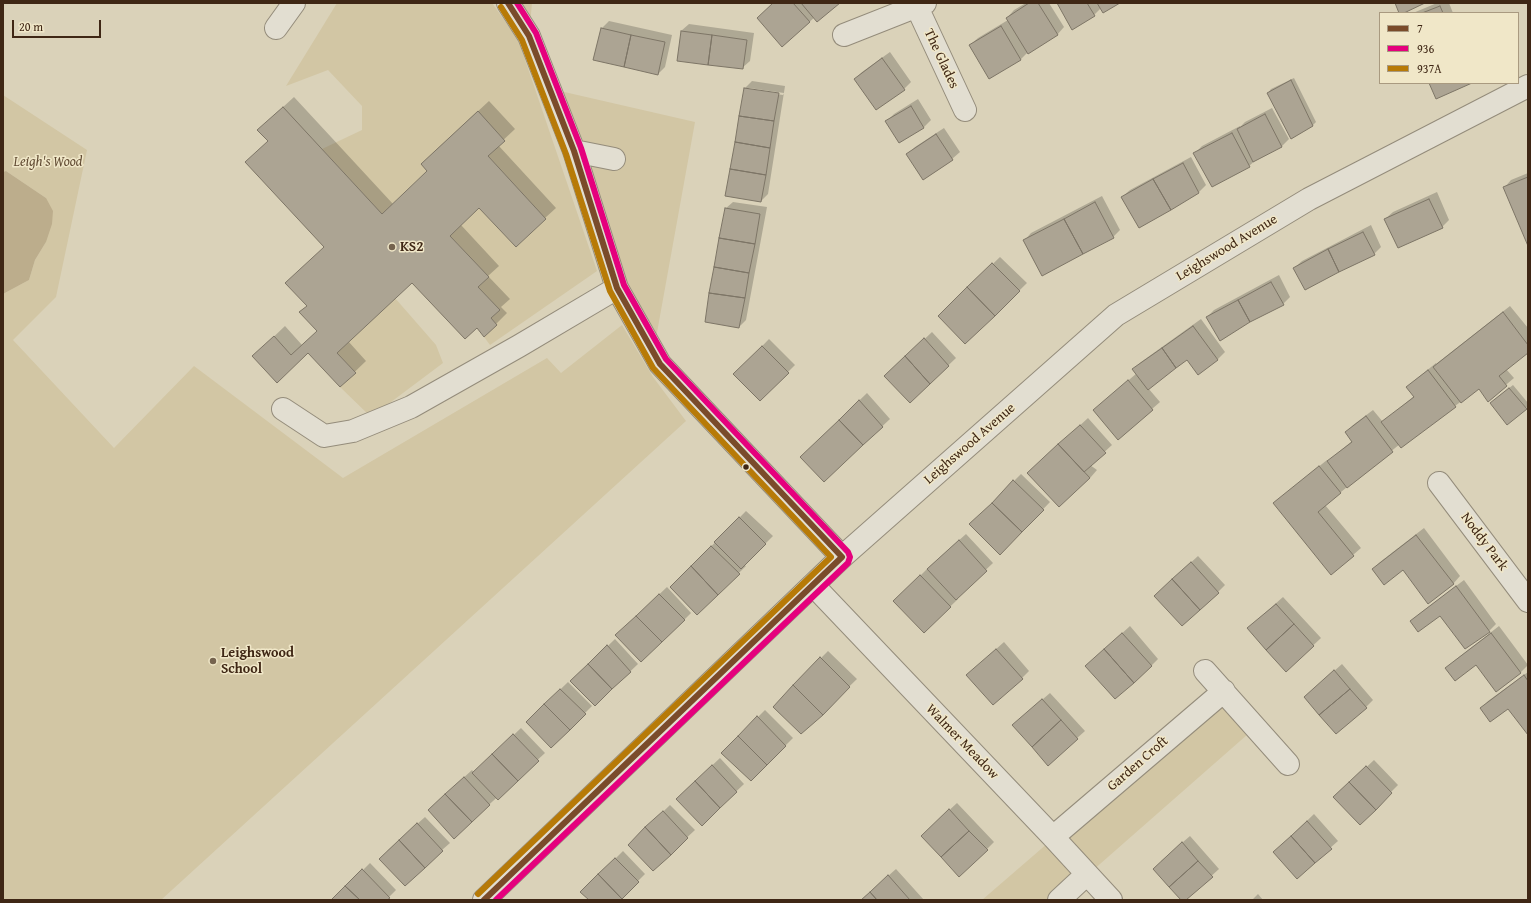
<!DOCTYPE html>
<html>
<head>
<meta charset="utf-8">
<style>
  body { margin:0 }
  #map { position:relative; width:1531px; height:903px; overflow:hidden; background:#dad2b9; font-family:"Gentium Book Plus",serif }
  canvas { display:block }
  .frame { position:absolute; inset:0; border:4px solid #3f2715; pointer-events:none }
  .legend { position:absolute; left:1379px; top:12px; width:140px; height:72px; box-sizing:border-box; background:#f0e7c8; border:1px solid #a99a80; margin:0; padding:5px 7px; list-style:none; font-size:12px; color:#3f2715 }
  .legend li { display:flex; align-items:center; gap:8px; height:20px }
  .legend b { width:20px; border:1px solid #a99a80 }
  .scale { position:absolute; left:12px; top:20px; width:89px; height:18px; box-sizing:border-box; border:2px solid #3f2715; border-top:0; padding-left:5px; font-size:12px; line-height:14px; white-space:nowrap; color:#3f2715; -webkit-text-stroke:3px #f0e7c8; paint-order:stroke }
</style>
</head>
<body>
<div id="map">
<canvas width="1531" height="903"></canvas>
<div class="frame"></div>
<ul class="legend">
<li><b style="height:5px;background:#7a4b2a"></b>7</li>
<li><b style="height:5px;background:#e5007d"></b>936</li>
<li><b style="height:5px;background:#b77a07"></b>937A</li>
</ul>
<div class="scale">20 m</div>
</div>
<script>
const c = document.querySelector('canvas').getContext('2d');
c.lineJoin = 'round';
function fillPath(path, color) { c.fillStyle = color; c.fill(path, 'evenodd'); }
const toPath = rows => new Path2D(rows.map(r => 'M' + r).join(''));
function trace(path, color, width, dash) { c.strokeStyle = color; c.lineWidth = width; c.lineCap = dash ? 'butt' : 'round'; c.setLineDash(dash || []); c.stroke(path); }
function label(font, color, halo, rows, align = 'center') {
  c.font = font + ' "Gentium Book Plus",serif'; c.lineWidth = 3; c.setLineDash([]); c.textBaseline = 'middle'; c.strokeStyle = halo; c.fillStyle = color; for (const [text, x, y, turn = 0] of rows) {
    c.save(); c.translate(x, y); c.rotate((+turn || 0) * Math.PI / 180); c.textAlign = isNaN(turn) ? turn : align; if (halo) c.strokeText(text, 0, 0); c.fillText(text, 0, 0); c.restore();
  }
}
fillPath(toPath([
  [337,3,492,3,518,39,597,271,490,345,484,337,497,325,491,318,500,310,478,287,489,277,450,236,479,208,516,247,546,219,488,156,505,141,478,112,427,171,382,214,322,149,362,130,362,106,328,70,286,86],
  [508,3,532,3,529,36],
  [560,91,695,122,656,338,626,288],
  [3,95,87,150,56,297,13,340,114,448,194,366,343,478,547,358,561,373,622,325,653,377,686,421,161,900,3,900,3,294,29,280,35,260,46,242,46,198,6,171,3,172],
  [395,298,436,345,443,363,371,417,340,387,356,373,337,353],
  [1224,691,1256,727,1059,900,982,900]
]), '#d2c6a4');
fillPath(toPath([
  [6,171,46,198,53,211,52,224,46,242,35,260,29,280,3,294,3,172]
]), '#bcad8c');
fillPath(toPath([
  [774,3,838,3,815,17,782,46],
  [1026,3,1049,3,1064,27,1057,35,1028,52,1021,59,990,77,970,45,978,38,1008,20,1007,18,1014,10],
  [1058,3,1118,3,1101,8,1094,15],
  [1437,3,1449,3,1453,13,1413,13],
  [609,21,672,35,665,67,658,74,602,28],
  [689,24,754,33,750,61,742,68,681,31],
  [890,52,911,82,904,89,855,79,862,72],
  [1294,78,1316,122,1312,126,1268,93,1271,89],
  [752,81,785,86,768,194,761,201,745,88],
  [749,88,784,93,783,95,749,90],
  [294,97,393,204,429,171,433,153,489,101,515,129,498,145,556,208,545,218,479,207,461,225,499,266,488,276,510,299,501,307,507,313,496,324,477,327,412,281,348,341,366,361,340,386,309,352,277,381,264,346,285,326,302,345,318,331,308,305,325,246,269,141,270,119],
  [918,99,931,120,924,127,899,142,886,122,894,114],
  [1272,108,1289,139,1282,146,1257,159,1249,166,1212,186,1195,153,1202,146,1240,126,1240,127,1245,122],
  [944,128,960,152,952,159,907,155,915,147],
  [1191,157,1206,185,1199,192,1122,197,1130,190],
  [1528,173,1528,244,1504,188,1511,180],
  [1437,192,1449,220,1442,227,1385,219,1393,212],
  [1102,196,1120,230,1113,237,1024,241,1031,233],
  [733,202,767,207,746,320,739,327,725,209],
  [1371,225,1381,247,1374,254,1294,268,1302,261],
  [1000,257,1027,283,966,343,939,316],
  [1279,275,1290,297,1283,304,1207,317,1214,310],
  [1510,306,1528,328,1528,351,1506,369,1514,378,1488,400,1479,388,1455,406,1400,444,1325,505,1361,548,1331,574,1282,496,1327,460,1328,461,1352,441,1346,433,1353,425,1373,410,1383,422,1414,396,1407,387,1415,380,1436,363,1436,364],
  [1201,319,1225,352,1217,360,1187,358,1148,388,1160,402,1152,409,1102,403,1137,373,1133,369,1141,362],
  [932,332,956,358,910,402,893,369],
  [769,339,795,365,760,400,735,374],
  [1513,385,1528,403,1528,406,1526,408,1494,400],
  [867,393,890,419,824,481,801,457],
  [1088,418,1112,445,1090,465,1097,470,1090,478,1036,466],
  [1021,474,1050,502,1000,554,971,524],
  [746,511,773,536,744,565,746,566,697,614,671,587],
  [1424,528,1460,576,1453,584,1403,569,1373,569,1380,562],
  [966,534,993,563,956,598,958,599,924,632,895,601,928,568],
  [1198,556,1225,585,1218,592,1162,589],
  [1464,580,1496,624,1489,631,1465,648,1440,614,1411,621,1419,614],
  [667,587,691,613,684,620,624,628],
  [1283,597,1321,638,1287,670,1248,628],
  [1130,626,1158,659,1151,666,1094,659],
  [1499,626,1528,665,1521,672,1497,690,1476,663,1446,668,1454,661],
  [615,639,638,664,595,705,572,681],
  [1004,642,1029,671,1022,678,975,668],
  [828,651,857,679,801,733,821,658],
  [1342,664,1373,700,1366,707,1305,697],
  [1528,672,1528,733,1509,707,1481,709,1488,701],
  [568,682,592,706,551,747,527,722],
  [1050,693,1085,731,1048,764,1021,718],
  [765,710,793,738,751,780,722,753],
  [521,728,545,753,454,837,436,803,472,770,474,773],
  [720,758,744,784,702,824,684,792],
  [1374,760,1398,785,1360,823,1335,797],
  [957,803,994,842,987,849,929,829],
  [670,805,695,830,653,869,629,845],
  [1314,814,1338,841,1297,877,1282,845],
  [425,817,450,843,442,850,387,851],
  [1190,836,1219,869,1185,900,1182,900,1161,861],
  [623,851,645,874,619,900,590,900,582,892],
  [370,863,396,890,386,900,333,900],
  [896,869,924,900,861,900],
  [1258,894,1263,900,1252,900]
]), '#0003');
const building = toPath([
  [773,3,793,3,810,22,782,47,757,18,773,3],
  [801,3,840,3,817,22,801,3],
  [1029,3,1038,3,1058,35,1028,54,1006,18,1029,3],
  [1057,3,1087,3,1095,16,1072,30,1057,3],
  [1097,3,1120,3,1103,13,1097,3],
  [1395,3,1425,3,1404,13,1399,13,1395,3],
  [1440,6,1443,13,1422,13,1440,6],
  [1001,26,1021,60,989,79,969,45,1001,26],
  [601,28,631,35,624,67,593,60,601,28],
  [681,31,712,35,708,65,677,61,681,31],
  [631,35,665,42,658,75,624,67,631,35],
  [712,35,747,40,743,69,708,65,712,35],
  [882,58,905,90,876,110,854,79,882,58],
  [1291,80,1313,126,1291,139,1267,93,1291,80],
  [1429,83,1472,83,1436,99,1429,83],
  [744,88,779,93,774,121,739,116,744,88],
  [911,106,924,128,899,143,885,121,911,106],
  [283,107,382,214,427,171,421,164,478,111,505,141,488,156,546,219,516,247,479,208,450,236,489,277,478,287,500,310,491,318,497,325,484,337,477,328,465,339,412,283,337,353,356,373,340,387,308,353,277,383,252,356,274,336,291,355,317,331,299,312,307,306,285,283,324,247,245,162,268,141,257,130,283,107],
  [1265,114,1282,147,1253,162,1237,129,1265,114],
  [739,116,774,121,770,148,735,142,739,116],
  [1232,133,1250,167,1212,187,1193,153,1232,133],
  [936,134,953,160,923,180,906,154,936,134],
  [735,142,770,148,766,175,730,169,735,142],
  [1183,163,1199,193,1171,210,1153,179,1183,163],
  [730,169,766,175,761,202,725,196,730,169],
  [1528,177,1528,246,1503,187,1528,177],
  [1153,179,1171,210,1139,228,1121,197,1153,179],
  [1429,199,1443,228,1398,248,1384,219,1429,199],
  [1095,202,1114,238,1083,254,1064,219,1095,202],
  [725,208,760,214,755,244,719,238,725,208],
  [1064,219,1083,254,1042,276,1023,240,1064,219],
  [1363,232,1375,255,1339,272,1328,249,1363,232],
  [719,238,755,244,749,273,714,267,719,238],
  [1328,249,1339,272,1305,290,1293,268,1328,249],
  [992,263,1020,291,995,316,967,287,992,263],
  [714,267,749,273,745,298,709,293,714,267],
  [1271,282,1284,305,1250,322,1238,300,1271,282],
  [967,287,995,316,965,344,938,316,967,287],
  [709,293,745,298,739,328,705,322,709,293],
  [1238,300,1250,322,1220,341,1206,317,1238,300],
  [1503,312,1528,345,1528,353,1499,376,1507,386,1488,402,1479,389,1461,403,1433,367,1503,312],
  [1193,326,1218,360,1198,375,1187,360,1176,368,1162,348,1193,326],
  [924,338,949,366,930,384,905,356,924,338],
  [762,346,789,373,760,401,733,374,762,346],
  [1162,348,1176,368,1148,390,1132,369,1162,348],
  [905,356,930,384,910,403,884,376,905,356],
  [1428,370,1456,407,1401,448,1381,422,1414,397,1406,387,1428,370],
  [1128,380,1153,410,1118,440,1093,410,1128,380],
  [1509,388,1527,409,1507,425,1490,403,1509,388],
  [859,400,883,427,863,445,839,420,859,400],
  [1366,416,1393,452,1347,488,1327,461,1352,442,1345,432,1366,416],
  [839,420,863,445,824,482,800,457,839,420],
  [1080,425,1106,453,1084,472,1058,444,1080,425],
  [1058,444,1090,478,1059,507,1027,473,1058,444],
  [1319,466,1341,493,1318,512,1354,556,1331,575,1273,503,1319,466],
  [1013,480,1044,510,1022,532,992,503,1013,480],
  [992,503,1022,532,1000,555,969,524,992,503],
  [739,517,766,544,741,569,714,542,739,517],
  [1416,535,1454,584,1428,604,1403,570,1384,585,1372,569,1416,535],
  [959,540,987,571,956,600,927,569,959,540],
  [711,546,740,574,718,595,691,566,711,546],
  [1191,562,1219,593,1200,610,1172,579,1191,562],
  [691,566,718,595,697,615,670,587,691,566],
  [920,575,951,607,924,633,893,601,920,575],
  [1172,579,1200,610,1182,626,1154,596,1172,579],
  [1456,586,1490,632,1465,649,1440,616,1418,632,1410,621,1456,586],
  [659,594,685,620,662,642,636,616,659,594],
  [1276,604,1294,624,1266,650,1247,628,1276,604],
  [636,616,662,642,641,662,615,635,636,616],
  [1294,624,1314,646,1286,672,1266,650,1294,624],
  [1122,633,1152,666,1134,683,1104,649,1122,633],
  [1491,633,1521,673,1496,692,1476,665,1455,681,1445,668,1491,633],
  [607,645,631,672,612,689,588,664,607,645],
  [996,649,1023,679,993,705,966,675,996,649],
  [1104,649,1134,683,1115,699,1085,666,1104,649],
  [820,657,850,687,823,715,793,685,820,657],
  [588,664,612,689,595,706,570,681,588,664],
  [1334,670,1350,689,1319,715,1304,697,1334,670],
  [1524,675,1528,681,1528,735,1508,709,1490,722,1480,708,1524,675],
  [793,685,823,715,801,734,773,707,793,685],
  [560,689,586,714,570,730,544,704,560,689],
  [1350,689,1367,708,1336,734,1319,715,1350,689],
  [1042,699,1061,720,1032,747,1012,725,1042,699],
  [544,704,570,730,551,748,526,722,544,704],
  [757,716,786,746,767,765,738,736,757,716],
  [1061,720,1078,739,1048,766,1032,747,1061,720],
  [513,734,539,761,518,781,492,754,513,734],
  [738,736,767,765,751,781,721,753,738,736],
  [492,754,518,781,498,800,472,773,492,754],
  [712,765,737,792,720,808,695,781,712,765],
  [1366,766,1392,793,1376,810,1349,782,1366,766],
  [464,777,490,805,472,822,445,794,464,777],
  [695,781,720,808,702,826,676,799,695,781],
  [1349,782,1376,810,1360,825,1333,797,1349,782],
  [445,794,472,822,454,839,428,810,445,794],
  [949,809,969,831,941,857,921,836,949,809],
  [663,811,688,838,671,855,645,827,663,811],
  [1307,821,1332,849,1315,863,1291,836,1307,821],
  [417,823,443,851,425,868,399,840,417,823],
  [645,827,671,855,653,871,628,845,645,827],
  [969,831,988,850,959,877,941,857,969,831],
  [1291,836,1315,863,1297,879,1273,852,1291,836],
  [399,840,425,868,405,886,379,859,399,840],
  [1182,842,1198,861,1169,887,1153,869,1182,842],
  [615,858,639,882,622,899,598,874,615,858],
  [1198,861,1213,877,1186,900,1181,900,1169,887,1198,861],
  [362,869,390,898,387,900,360,900,345,886,362,869],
  [598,874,622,899,621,900,589,900,580,892,598,874],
  [888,875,910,900,877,900,870,892,888,875],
  [345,886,360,900,331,900,345,886],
  [870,892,877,900,861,900,870,892]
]);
fillPath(building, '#aca493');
trace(building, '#7d7566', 1);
const minor = toPath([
  [508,3,529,36,574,151,617,288,660,364,842,557],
  [917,7,965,110],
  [276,28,294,3],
  [844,35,925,3],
  [574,151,614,159],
  [283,409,324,436,353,431,411,407,519,346,617,288],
  [1439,483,1528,601],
  [813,585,1053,837,1111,900],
  [1205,671,1288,764],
  [1053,837,1224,691],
  [484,900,842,557,1116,315,1309,199,1528,86],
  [1059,900,1087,874]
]);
trace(minor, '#948c7b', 24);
trace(minor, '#e2ded1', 22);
trace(toPath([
  [484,900,842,557,660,364,617,288,574,151,529,36,508,3]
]), '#7a4b2a', 6);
trace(toPath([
  [496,900,848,563,850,557,848,552,666,359,624,285,581,148,536,33,517,3]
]), '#e5007d', 6);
trace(toPath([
  [478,894,831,557,653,368,610,291,566,154,522,40,501,7]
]), '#b77a07', 6);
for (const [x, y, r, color] of [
  [392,247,4,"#75634e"],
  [746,467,3.5,"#3f2715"],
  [213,661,4,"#75634e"]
]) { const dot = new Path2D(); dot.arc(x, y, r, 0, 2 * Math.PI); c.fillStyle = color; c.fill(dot); trace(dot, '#f0e7c8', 1.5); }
label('14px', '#3f2715', '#f0e7c8', [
  ["The Glades",941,59,65],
  ["Leighswood Avenue",1227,248,-31],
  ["Leighswood Avenue",970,444,-41],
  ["Noddy Park",1484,542,53],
  ["Walmer Meadow",962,742,46],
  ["Garden Croft",1138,764,-41]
]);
label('italic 14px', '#624c34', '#f0e7c8', [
  ["Leigh's Wood",48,162]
]);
label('bold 14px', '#3f2715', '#f0e7c8', [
  ["KS2",400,247],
  ["Leighswood",221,653],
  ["School",221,669]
], 'left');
</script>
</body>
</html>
